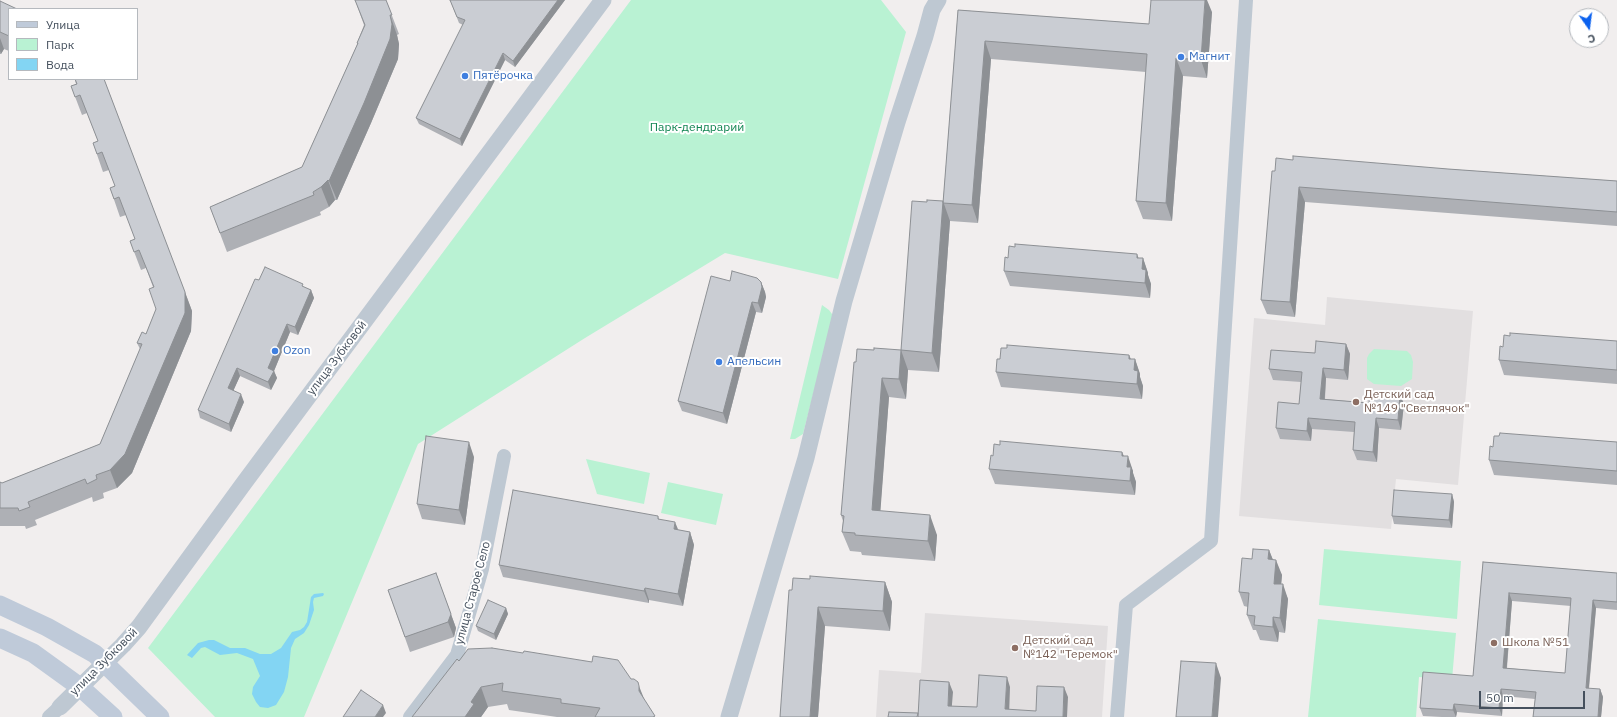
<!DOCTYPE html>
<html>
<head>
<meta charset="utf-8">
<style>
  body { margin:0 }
  #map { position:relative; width:1617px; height:717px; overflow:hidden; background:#f1eeee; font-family:"IBM Plex Sans",sans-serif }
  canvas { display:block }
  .legend { position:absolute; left:8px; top:8px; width:130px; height:72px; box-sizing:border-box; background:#fff; border:1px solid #b5b9be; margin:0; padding:5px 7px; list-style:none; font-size:12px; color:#45505d }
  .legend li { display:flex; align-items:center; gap:8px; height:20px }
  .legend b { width:20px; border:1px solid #b5b9be }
  .north { position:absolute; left:1569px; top:8px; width:40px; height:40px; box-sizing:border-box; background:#fff; border:1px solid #b5b9be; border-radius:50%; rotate:166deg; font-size:11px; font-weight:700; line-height:16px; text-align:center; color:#45505d }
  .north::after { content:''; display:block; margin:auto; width:14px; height:18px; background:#0b61ee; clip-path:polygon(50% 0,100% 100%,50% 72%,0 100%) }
  .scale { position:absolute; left:1479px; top:691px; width:106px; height:18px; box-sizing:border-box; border:2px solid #45505d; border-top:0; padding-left:5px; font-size:12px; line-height:14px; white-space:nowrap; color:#45505d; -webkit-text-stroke:3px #fff; paint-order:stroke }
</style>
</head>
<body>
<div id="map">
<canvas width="1617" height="717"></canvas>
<ul class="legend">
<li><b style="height:5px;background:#bfcad9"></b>Улица</li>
<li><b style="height:11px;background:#b9f2d3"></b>Парк</li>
<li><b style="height:11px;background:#83d5f3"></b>Вода</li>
</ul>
<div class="north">С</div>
<div class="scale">50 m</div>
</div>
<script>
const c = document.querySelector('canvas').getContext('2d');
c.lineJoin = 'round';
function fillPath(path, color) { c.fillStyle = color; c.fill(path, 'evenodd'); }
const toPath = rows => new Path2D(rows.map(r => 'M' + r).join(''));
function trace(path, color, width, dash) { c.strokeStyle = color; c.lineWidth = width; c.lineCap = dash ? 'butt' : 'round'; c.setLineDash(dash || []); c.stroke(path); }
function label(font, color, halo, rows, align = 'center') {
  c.font = font + ' "IBM Plex Sans",sans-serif'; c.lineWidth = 4; c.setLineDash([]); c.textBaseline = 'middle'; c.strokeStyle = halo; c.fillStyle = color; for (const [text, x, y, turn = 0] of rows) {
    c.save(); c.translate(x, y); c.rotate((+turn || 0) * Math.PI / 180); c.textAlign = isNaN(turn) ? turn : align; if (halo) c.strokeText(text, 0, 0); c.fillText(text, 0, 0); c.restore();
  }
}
fillPath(toPath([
  [1327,297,1473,311,1458,485,1396,479,1391,529,1239,516,1254,318,1325,325],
  [925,613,1108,626,1102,717,876,717,879,670,921,673]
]), '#e2dfe0');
fillPath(toPath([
  [631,0,881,0,906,32,838,279,725,253,585,338,418,444,304,717,215,717,148,648],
  [822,305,829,310,832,314,832,321,803,434,795,439,790,439],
  [1374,349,1407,351,1411,355,1413,362,1412,379,1401,386,1374,384,1367,379,1367,358,1369,354],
  [586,459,650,473,644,504,597,494],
  [668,482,723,494,716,525,661,513],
  [1324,549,1461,561,1457,619,1319,605],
  [1318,619,1456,633,1452,680,1419,677,1416,717,1308,717]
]), '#b9f2d3');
fillPath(toPath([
  [323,593,324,594,323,596,314,598,313,602,314,610,309,625,304,633,295,639,291,648,288,677,284,692,276,705,268,708,260,707,256,702,252,694,253,687,260,676,253,659,237,653,220,655,205,647,201,648,192,658,187,655,198,643,209,640,214,640,230,648,245,648,260,654,271,654,281,648,292,632,300,630,304,627,307,622,311,597,314,594]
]), '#83d5f3');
trace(toPath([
  [49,717,60,707],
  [410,717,457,655,482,569,504,456],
  [1117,717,1126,605,1211,541,1246,0]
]), '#bec8d2', 14);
trace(toPath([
  [60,707,123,645,139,627,244,483,603,0],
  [729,717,806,458,844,301,897,122,925,36,932,10,938,0]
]), '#bec8d2', 17);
trace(toPath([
  [0,605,47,627,95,654,160,717],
  [0,638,33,653,80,687,113,717]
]), '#bfcad9', 19);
fillPath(toPath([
  [355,0,386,0,399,34,397,35,399,44,398,59,371,123,337,200,335,200,329,207,320,212,321,215,227,252,210,207,302,167,357,45,357,43,364,25],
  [450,0,565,0,515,67,505,60,462,146,419,124,416,118,463,25,459,23],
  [0,1,9,9,9,51,4,49,1,54,0,54],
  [958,10,1149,24,1212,12,1207,78,1183,76,1172,221,1143,219,1136,201,1146,72,991,59,978,223,950,221,939,372,908,370,906,399,889,397,880,511,937,535,935,561,862,555,861,552,850,551,842,532,843,521,841,515,856,362,874,350,901,350,927,202,943,201,943,203],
  [72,79,104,79,192,311,191,331,132,473,117,488,103,493,104,498,93,502,92,497,35,520,37,525,26,529,25,526,0,526,0,482,2,483,100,444,140,349,137,343,146,334,156,309,153,287,146,268,141,270,130,241,135,239,126,215,120,217,110,188,115,186,109,170,103,172,93,143,98,141,87,113,82,115,71,86,76,84,75,80],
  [1293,160,1448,169,1617,181,1617,226,1305,202,1295,317,1267,314,1261,300,1275,171],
  [1139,258,1143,258,1148,273,1148,275,1151,284,1150,298,1010,286,1004,271],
  [259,280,304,287,311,290,314,298,298,335,290,332,274,371,277,378,271,390,240,376,233,391,244,402,231,432,200,418,198,410],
  [730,281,761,282,765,292,766,297,762,313,756,312,727,424,682,411,678,401],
  [1617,341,1617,384,1504,375,1499,360],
  [1346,344,1350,354,1348,380,1326,378,1325,399,1369,403,1404,404,1401,430,1379,428,1377,462,1357,460,1353,450,1354,432,1312,429,1311,441,1280,439,1276,428,1299,404,1301,382,1273,380,1269,369],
  [1129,355,1131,359,1135,359,1140,374,1140,377,1143,386,1142,399,1001,387,996,372],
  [1617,442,1617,485,1494,475,1489,460,1493,447],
  [1122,452,1124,456,1133,471,1133,473,1136,482,1135,495,995,484,989,469,993,456],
  [474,457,465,525,422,519,417,504],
  [1452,494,1454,502,1452,528,1394,524,1392,516],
  [658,516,659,519,678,530,690,532,694,545,683,606,649,600,649,603,503,577,499,565],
  [1269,550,1273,560,1282,575,1281,584,1288,599,1285,633,1279,632,1278,642,1260,640,1256,630,1253,630,1247,615,1248,607,1244,606,1239,592,1252,559],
  [1483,562,1617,573,1617,610,1596,608,1589,689,1600,689,1603,697,1601,717,1533,717,1535,699,1503,696,1502,716,1457,712,1456,717,1442,717,1423,716,1420,708,1473,676],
  [1512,601,1571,606,1565,673,1507,668],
  [436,573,456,628,454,637,410,652,388,590],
  [810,579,885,582,892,602,890,631,825,626,818,717,780,717,792,590],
  [506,608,508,614,496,640,478,631,476,626],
  [459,661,644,700,655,717,557,717,509,710,507,704,488,707,481,717,412,717]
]), '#aeb0b5');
fillPath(toPath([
  [558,0,565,0,515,67,513,61],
  [1205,0,1207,0,1212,12,1207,78,1201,60],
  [390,15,397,35,399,44,398,59,371,123,337,200,329,181],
  [0,38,4,49,1,54,0,51],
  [985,41,991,59,978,223,972,205],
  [503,53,505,60,462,146,460,139],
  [1176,58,1183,76,1172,221,1166,203],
  [328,180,335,200,329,207,321,187],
  [1299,187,1305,202,1295,317,1290,302],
  [943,201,950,221,939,372,932,353],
  [1137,254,1142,267,1143,258,1148,273,1148,275,1151,284,1150,298,1145,283,1137,258],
  [761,282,765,292,766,297,762,313,758,303],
  [311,290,314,298,298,335,295,327],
  [185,292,192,311,191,331,132,473,117,488,110,470],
  [752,302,756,312,727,424,723,413],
  [287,324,290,332,274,371,277,378,271,390,268,382,268,368],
  [1346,344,1350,354,1348,380,1344,370],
  [901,350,908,370,906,399,899,379],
  [1129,355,1134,368,1135,359,1140,374,1140,377,1143,386,1142,399,1129,359],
  [237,368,240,376,231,396,228,388],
  [1323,368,1326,378,1324,409,1320,399],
  [882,378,889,397,879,530,872,510],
  [241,394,244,402,231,432,229,424],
  [1400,394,1404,404,1401,430,1398,420],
  [1308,418,1312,429,1311,441,1307,431],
  [1376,418,1379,428,1377,462,1373,452],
  [469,442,474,457,465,525,459,510],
  [1122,452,1127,465,1128,456,1133,471,1133,473,1136,482,1135,495,1122,456],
  [1452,494,1454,502,1452,528,1449,520],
  [930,515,937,535,935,561,928,541],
  [675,522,680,534,674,529],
  [690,532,694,545,683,606,678,594],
  [1269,550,1275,565,1268,559],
  [1276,560,1282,575,1280,598,1274,584],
  [436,573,456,628,454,637,448,622],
  [885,582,892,602,890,631,883,611],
  [1283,584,1288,599,1285,633,1280,618],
  [645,588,649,600,649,603,644,591],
  [1509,593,1512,601,1506,676,1503,668],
  [1593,600,1596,608,1588,696,1586,688],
  [818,607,825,626,818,717,810,717],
  [506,608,508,614,496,640,494,634],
  [1273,617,1279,632,1278,642,1273,627],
  [1216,663,1221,678,1218,717,1212,717],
  [1007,677,1010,687,1009,717,1005,709],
  [949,682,953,692,951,716,948,706],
  [639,686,647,706,639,691],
  [481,687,488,707,481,717,465,717,471,702],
  [1064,687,1068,697,1067,717,1063,717],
  [1501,689,1503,696,1502,716,1499,708],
  [1600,689,1603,697,1601,717,1598,717],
  [1454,704,1457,712,1456,717,1453,710],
  [383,705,386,713,383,717,375,717]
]), '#8d9094');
const building = toPath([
  [355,0,386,0,392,15,390,15,392,24,390,39,364,103,329,181,328,180,321,187,313,192,314,195,220,233,210,207,302,167,358,43,357,43,365,25,355,0],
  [450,0,558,0,513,61,503,53,460,139,416,118,465,20,457,17,450,0],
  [1151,0,1205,0,1201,60,1176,58,1166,203,1136,201,1147,54,985,41,972,205,943,203,958,10,1149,24,1151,0],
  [0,1,17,9,9,9,9,36,0,32,0,1],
  [75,79,104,79,185,292,185,313,125,454,110,470,96,475,97,479,87,484,85,479,28,502,30,507,19,511,18,508,0,508,0,482,2,483,100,444,142,344,137,343,142,332,146,334,156,309,149,289,154,287,139,250,134,252,130,241,135,239,119,197,114,199,110,188,115,186,102,152,97,154,93,143,98,141,80,95,75,97,71,86,77,84,75,79],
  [1293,156,1448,169,1617,181,1617,212,1299,187,1290,302,1261,300,1272,171,1275,171,1276,158,1293,160,1293,156],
  [927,200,943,201,932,353,901,350,912,201,927,202,927,200],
  [1015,244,1137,254,1137,258,1143,258,1142,269,1146,270,1145,283,1004,271,1005,257,1008,258,1009,246,1015,247,1015,244],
  [265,267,303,284,302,286,311,290,295,327,287,324,268,368,274,371,268,382,237,368,228,388,241,394,229,424,198,410,255,279,259,280,265,267],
  [732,271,757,278,761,282,762,287,758,303,752,302,723,413,678,401,711,276,730,281,732,271],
  [1510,333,1617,341,1617,370,1499,360,1500,346,1503,347,1504,335,1510,336,1510,333],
  [1316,341,1346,344,1344,370,1323,368,1320,399,1369,403,1370,391,1400,394,1398,420,1376,418,1373,452,1353,450,1355,422,1308,418,1307,431,1276,428,1278,402,1299,404,1302,372,1269,369,1271,350,1315,353,1316,341],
  [1007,345,1129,355,1129,359,1135,359,1134,370,1138,371,1137,384,996,372,997,359,1000,359,1001,348,1007,348,1007,345],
  [874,348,901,350,899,379,882,378,872,510,930,515,928,541,855,535,855,533,842,532,844,516,841,515,854,362,856,362,857,349,874,350,874,348],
  [1500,433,1617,442,1617,471,1489,460,1490,446,1493,447,1494,436,1499,436,1500,433],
  [426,436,469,442,459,510,417,504,426,436],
  [1000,441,1122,452,1122,456,1128,456,1127,467,1131,467,1130,481,989,469,991,455,993,456,994,444,1000,445,1000,441],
  [513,490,658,516,658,519,675,522,674,529,690,532,678,594,645,588,644,591,499,565,513,490],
  [1394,490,1452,494,1449,520,1392,516,1394,490],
  [1253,549,1269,550,1268,559,1276,560,1274,584,1283,584,1280,618,1273,617,1273,627,1254,625,1255,616,1247,615,1249,593,1239,592,1242,558,1252,559,1253,549],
  [1483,562,1617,573,1617,602,1593,600,1586,688,1600,689,1598,717,1533,717,1536,692,1501,689,1499,708,1454,704,1453,710,1420,708,1423,672,1473,676,1483,562],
  [1509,593,1571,598,1565,673,1503,668,1509,593],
  [436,573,451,614,448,622,405,637,388,590,436,573],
  [810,576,885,582,883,611,818,607,810,717,780,717,789,590,792,590,793,578,810,579,810,576],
  [488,600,506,608,494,634,476,626,488,600],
  [492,648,523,653,524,651,592,662,593,656,618,660,631,679,634,679,638,682,639,686,639,691,655,716,653,717,595,717,600,708,561,703,561,699,502,691,503,683,481,687,471,702,474,704,465,717,412,717,457,659,459,661,468,649,492,648],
  [1181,661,1216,663,1212,717,1176,717,1181,661],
  [979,675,1007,677,1005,709,1036,711,1037,686,1064,687,1063,717,918,717,920,680,949,682,948,706,977,707,979,675],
  [361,690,383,705,375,717,343,717,361,690],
  [889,712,918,713,917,717,888,717,889,712]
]);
fillPath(building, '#cacdd3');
trace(building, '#8d9094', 1);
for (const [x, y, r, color] of [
  [1181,57,4,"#3f7fe0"],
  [465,76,4,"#3f7fe0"],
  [275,351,4,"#3f7fe0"],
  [719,362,4,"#3f7fe0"],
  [1356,402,4,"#8d6e63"],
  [1494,643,4,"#8d6e63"],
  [1015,648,4,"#8d6e63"]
]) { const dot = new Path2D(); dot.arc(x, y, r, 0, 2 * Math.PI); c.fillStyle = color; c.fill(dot); trace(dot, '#fff', 1.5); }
label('12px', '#366cbe', '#fff', [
  ["Магнит",1189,57],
  ["Пятёрочка",473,76],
  ["Ozon",283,351],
  ["Апельсин",727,362]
], 'left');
label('12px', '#108451', '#fff', [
  ["Парк-дендрарий",697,128]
]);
label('12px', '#45505d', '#fff', [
  ["улица Зубковой",337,358,-53],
  ["улица Старое Село",473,593,-75],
  ["улица Зубковой",104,662,-45]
]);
label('12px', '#785e54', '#fff', [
  ["Детский сад",1364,395],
  ["№149 \"Светлячок\"",1364,409],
  ["Детский сад",1023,641],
  ["№142 \"Теремок\"",1023,655],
  ["Школа №51",1502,643]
], 'left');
</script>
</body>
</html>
